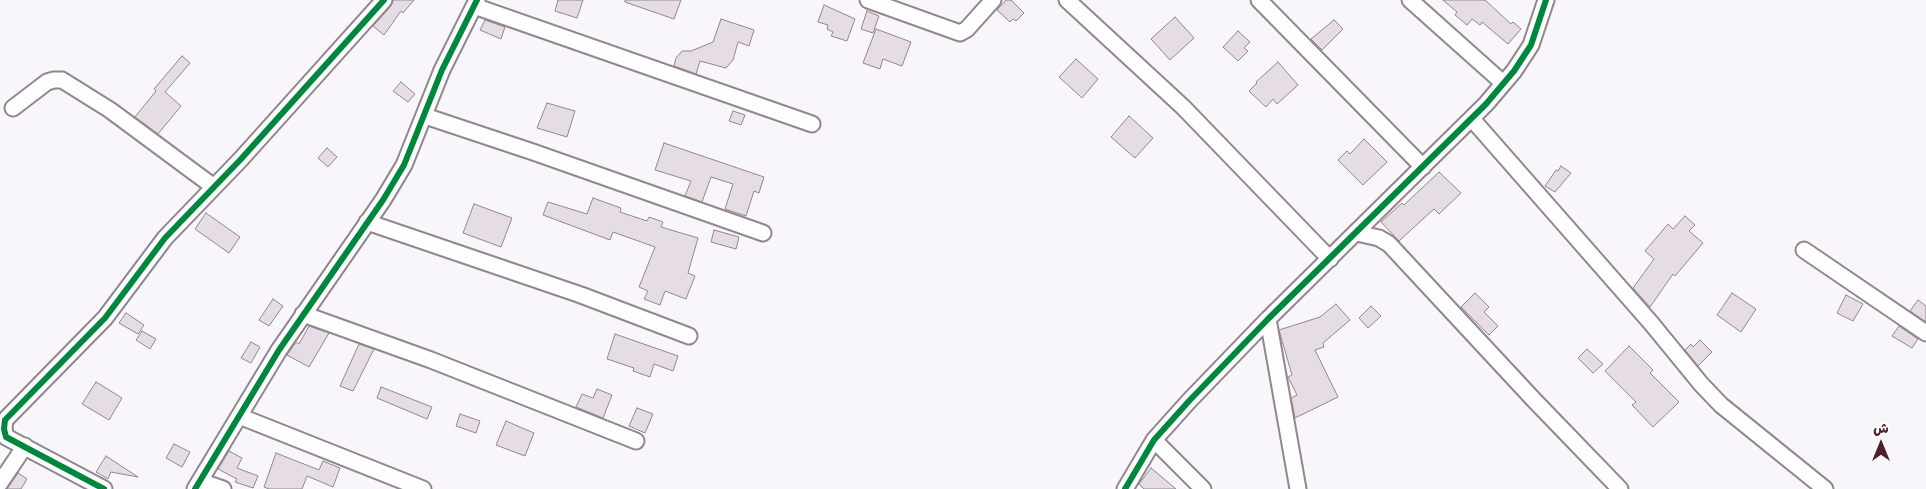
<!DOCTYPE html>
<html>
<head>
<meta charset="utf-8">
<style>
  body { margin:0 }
  #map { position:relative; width:1926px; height:489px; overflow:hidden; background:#f9f6fb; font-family:Pangolin,"Playpen Sans Arabic",sans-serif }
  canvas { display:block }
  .north { position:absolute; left:1856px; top:419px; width:50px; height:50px; -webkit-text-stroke:4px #fff; paint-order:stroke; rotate:0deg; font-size:14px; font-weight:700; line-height:20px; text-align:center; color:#4a1f2b }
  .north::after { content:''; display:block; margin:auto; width:18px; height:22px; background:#4a1f2b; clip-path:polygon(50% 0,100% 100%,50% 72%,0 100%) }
</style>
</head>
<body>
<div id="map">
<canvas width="1926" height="489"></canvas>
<div class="north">ش</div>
</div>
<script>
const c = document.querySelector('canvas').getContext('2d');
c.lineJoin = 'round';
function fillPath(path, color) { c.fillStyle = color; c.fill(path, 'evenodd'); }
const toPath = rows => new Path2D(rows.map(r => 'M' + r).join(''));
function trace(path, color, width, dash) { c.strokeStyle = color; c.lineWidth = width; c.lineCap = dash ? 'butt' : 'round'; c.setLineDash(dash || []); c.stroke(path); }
const building = toPath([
  [393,0,414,0,403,13,401,11,384,35,373,26,391,6,393,0],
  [558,0,583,0,577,18,555,11,558,0],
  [625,0,681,0,674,19,625,2,625,0],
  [1006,0,1011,0,1024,13,1016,21,1013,19,1010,22,997,10,1006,0],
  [1443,0,1485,0,1511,24,1513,22,1521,29,1508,44,1482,22,1480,25,1472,19,1467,25,1455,15,1457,12,1443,0],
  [824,5,855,19,847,41,831,36,833,32,827,29,828,25,818,22,824,5],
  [867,11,879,16,873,33,861,29,867,11],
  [1175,17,1194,38,1170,60,1151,39,1175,17],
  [721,19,754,30,749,46,738,42,733,60,726,68,700,61,696,74,674,66,676,58,682,51,691,51,713,42,721,19],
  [485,20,505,27,501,39,480,30,485,20],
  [1334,20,1343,29,1322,50,1311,39,1334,20],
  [876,29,911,42,902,66,883,59,880,69,863,63,876,29],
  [1238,31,1250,42,1244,48,1248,51,1238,61,1223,47,1238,31],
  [182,56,190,63,165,92,181,106,158,134,135,117,156,91,154,89,182,56],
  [1076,59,1098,79,1082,98,1059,77,1076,59],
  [1278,62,1298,85,1277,104,1273,99,1266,107,1249,91,1257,83,1256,82,1278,62],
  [401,82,415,94,408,102,393,91,401,82],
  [547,103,575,111,567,137,537,128,547,103],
  [733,111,745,115,741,125,729,121,733,111],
  [1129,116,1153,138,1135,158,1111,137,1129,116],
  [1364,139,1387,162,1363,185,1338,160,1347,151,1350,154,1364,139],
  [664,143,764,177,759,193,754,191,746,216,725,209,733,184,711,177,702,202,685,196,691,181,655,170,664,143],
  [327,148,337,157,328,167,318,158,327,148],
  [1561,166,1571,173,1555,192,1545,186,1556,170,1558,171,1561,166],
  [1439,172,1461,193,1439,214,1434,209,1399,241,1381,222,1402,203,1404,205,1439,172],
  [593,198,621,208,620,212,647,221,649,217,663,222,661,227,698,238,688,273,695,276,686,299,665,291,660,305,644,299,648,291,639,287,655,247,613,232,610,240,543,215,548,202,587,214,593,198],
  [474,204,512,218,501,247,463,233,474,204],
  [206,213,240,237,229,253,195,229,206,213],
  [1685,216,1695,225,1689,231,1703,243,1675,276,1673,274,1650,307,1633,288,1654,259,1645,251,1668,224,1673,229,1685,216],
  [714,230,739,237,736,249,711,242,714,230],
  [1475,293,1489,307,1484,312,1498,326,1489,335,1461,307,1475,293],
  [1732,293,1756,309,1741,332,1717,315,1732,293],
  [1846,295,1863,304,1853,321,1837,313,1846,295],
  [273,299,283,306,269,326,259,320,273,299],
  [1918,300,1926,306,1926,322,1910,311,1918,300],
  [1336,304,1350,320,1323,343,1324,347,1315,350,1338,397,1295,418,1291,398,1297,395,1288,377,1292,375,1279,330,1320,317,1336,304],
  [1371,306,1381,316,1368,328,1359,318,1371,306],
  [126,313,144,325,138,334,119,323,126,313],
  [309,326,329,333,309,367,287,355,296,342,299,344,309,326],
  [1899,326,1918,339,1912,348,1892,336,1899,326],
  [142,331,156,339,150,349,136,340,142,331],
  [615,334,678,356,673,371,654,364,650,377,633,371,634,368,607,359,615,334],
  [1700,340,1712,352,1698,366,1685,350,1691,344,1693,347,1700,340],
  [251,342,260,347,251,363,241,358,251,342],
  [359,344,374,349,353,391,340,386,359,344],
  [1629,346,1653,370,1650,373,1679,402,1653,427,1632,405,1636,402,1605,371,1629,346],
  [1587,349,1603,364,1593,373,1578,358,1587,349],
  [96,382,122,398,109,420,82,404,96,382],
  [381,387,432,407,427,419,377,398,381,387],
  [597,389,612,395,603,418,576,407,582,394,593,398,597,389],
  [637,408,653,414,645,433,629,426,637,408],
  [460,414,480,421,476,433,456,426,460,414],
  [506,421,534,433,525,456,496,445,506,421],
  [174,444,190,452,182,467,166,458,174,444],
  [229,451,242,458,237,468,258,476,253,488,235,482,237,479,218,469,229,451],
  [276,453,319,470,323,461,340,468,333,487,307,476,302,489,269,489,264,487,276,453],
  [106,456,138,477,111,472,108,479,96,472,106,456],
  [1151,468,1176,489,1144,489,1139,484,1151,468],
  [18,473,27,479,21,489,7,489,18,473]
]);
fillPath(building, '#e5dce6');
trace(building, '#91878c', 1);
const minor = toPath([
  [868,0,960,33,967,29,993,0],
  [1067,0,1183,107,1330,259],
  [1259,0,1423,167],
  [1410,0,1503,83],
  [474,6,812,124],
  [13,108,47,82,54,80,62,80,110,110,214,187],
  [425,116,533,152,763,233],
  [1472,119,1651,323,1701,384,1721,405,1825,489],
  [367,222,581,295,689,336],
  [1357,233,1379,238,1389,244,1534,400,1620,489],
  [1804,250,1926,333],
  [303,314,431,360,636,441],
  [1268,319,1298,489],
  [239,416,423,489],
  [1154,440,1203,489],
  [200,481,223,489],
  [0,483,25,446],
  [104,489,6,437,4,429,5,420,105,318,165,238,241,159,384,0],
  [195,489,279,350,383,200,404,165,442,70,477,0],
  [1125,489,1154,440,1189,401,1268,319,1486,104,1514,71,1531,45,1546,0]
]);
trace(minor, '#91878c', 19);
trace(minor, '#fefefe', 15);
trace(toPath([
  [104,489,6,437,4,429,5,420,105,318,165,238,241,159,384,0],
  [195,489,279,350,383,200,404,165,442,70,477,0],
  [1125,489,1154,440,1189,401,1268,319,1486,104,1514,71,1531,45,1546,0]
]), '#00873e', 6);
</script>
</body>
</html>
